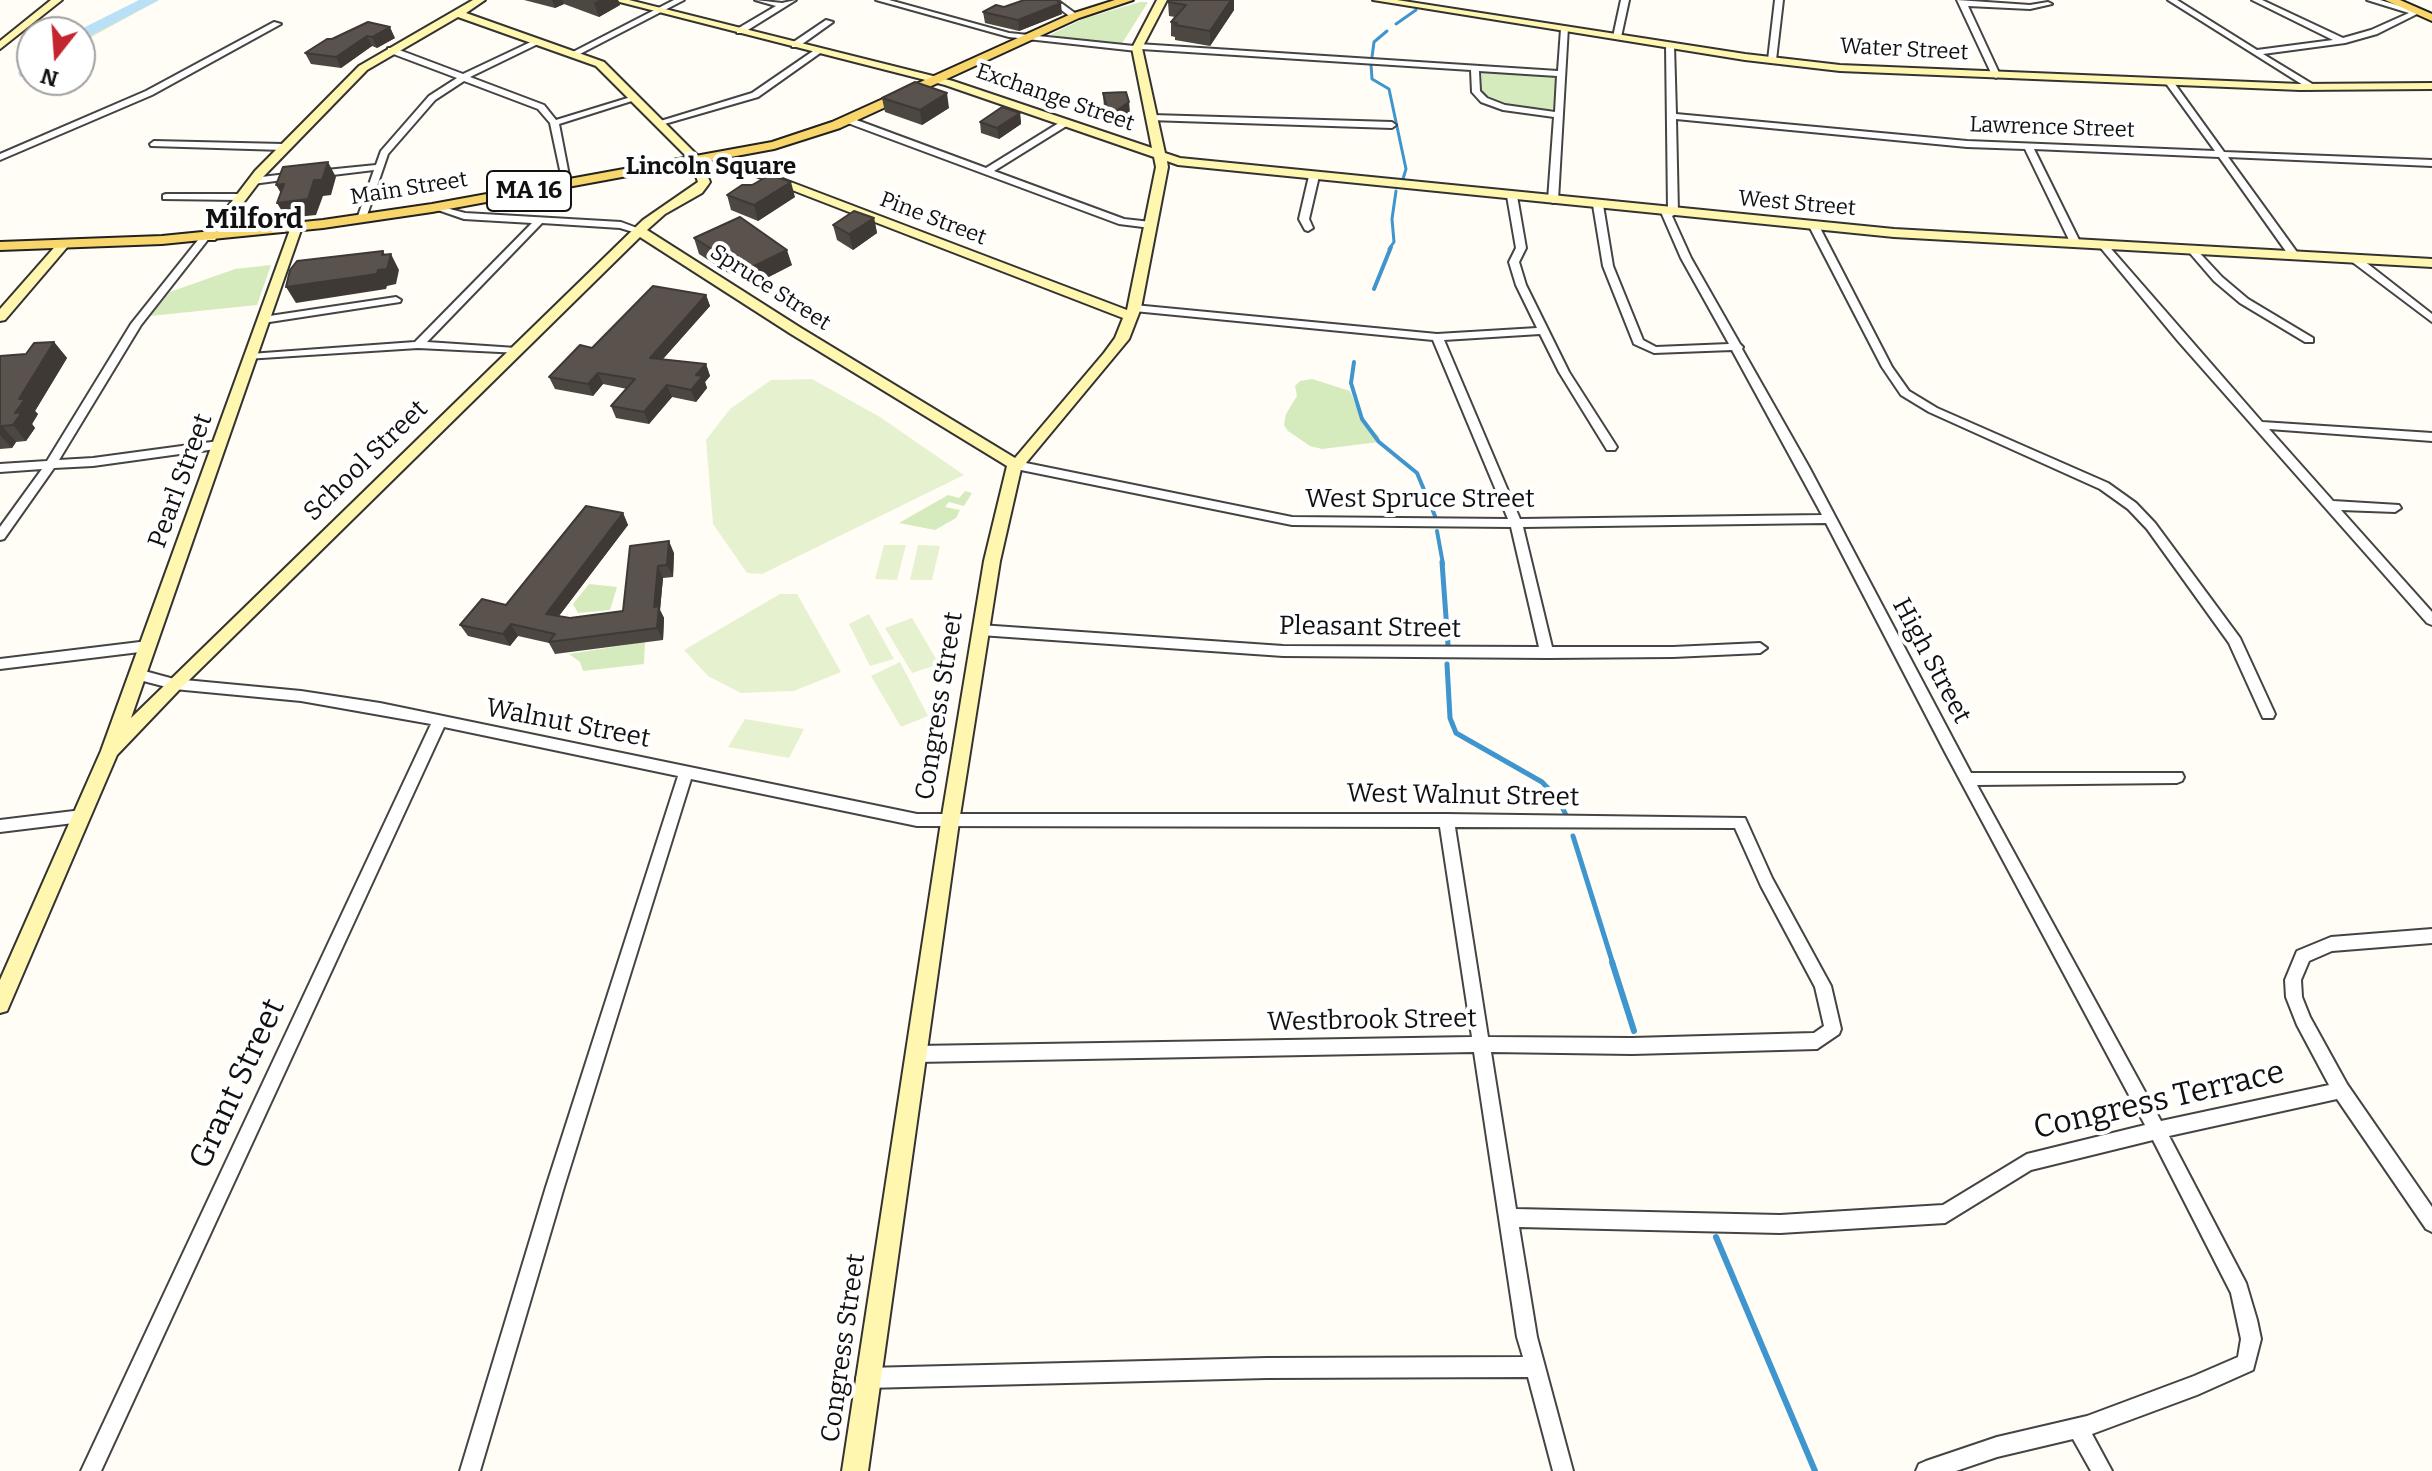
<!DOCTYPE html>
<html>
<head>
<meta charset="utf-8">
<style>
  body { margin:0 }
  #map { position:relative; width:2432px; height:1471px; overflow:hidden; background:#fffdf5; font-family:Bitter,serif }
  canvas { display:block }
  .north { position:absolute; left:16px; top:16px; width:80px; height:80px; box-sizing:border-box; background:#fff; border:2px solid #a0a0a0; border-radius:50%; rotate:197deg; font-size:22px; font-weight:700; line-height:32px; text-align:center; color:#111 }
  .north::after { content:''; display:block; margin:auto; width:28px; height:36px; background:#c4262e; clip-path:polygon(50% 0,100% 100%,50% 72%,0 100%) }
</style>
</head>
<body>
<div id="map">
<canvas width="2432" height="1471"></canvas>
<div class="north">N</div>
</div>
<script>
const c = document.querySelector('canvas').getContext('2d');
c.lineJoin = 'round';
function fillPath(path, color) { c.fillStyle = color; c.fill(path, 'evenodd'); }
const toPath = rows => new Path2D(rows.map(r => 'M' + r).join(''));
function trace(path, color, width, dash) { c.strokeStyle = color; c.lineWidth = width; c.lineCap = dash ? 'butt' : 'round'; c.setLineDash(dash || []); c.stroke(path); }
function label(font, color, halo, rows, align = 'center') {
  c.font = font + ' Bitter,serif'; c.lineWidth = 8; c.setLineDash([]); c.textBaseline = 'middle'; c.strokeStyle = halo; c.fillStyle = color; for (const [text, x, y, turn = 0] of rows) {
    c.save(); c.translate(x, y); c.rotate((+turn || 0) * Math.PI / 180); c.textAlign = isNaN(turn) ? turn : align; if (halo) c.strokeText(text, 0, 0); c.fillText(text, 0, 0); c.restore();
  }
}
fillPath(toPath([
  [140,0,159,0,80,43,80,32,77,32],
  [1140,2,1148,2,1121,45,1050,35,1083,19],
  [1482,70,1555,76,1555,108,1545,111,1493,101,1481,92],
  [271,265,257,305,150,316,170,292,235,269],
  [1312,379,1350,391,1362,419,1379,436,1379,442,1322,449,1310,446,1288,431,1284,425,1286,414,1297,396,1295,386,1300,381],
  [965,491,972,493,964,506,949,502,945,507,960,510,956,518,935,530,899,523,948,495,959,498],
  [589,584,617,587,610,610,578,613,573,604],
  [645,642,644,664,583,671,580,662,569,654]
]), '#d5ebbd');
fillPath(toPath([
  [812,379,880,417,964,475,762,574,747,573,713,524,706,440,730,409,771,380],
  [884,545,906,545,897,580,875,579],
  [918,545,940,546,932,580,910,580],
  [780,594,797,594,841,672,794,691,741,693,708,676,684,650],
  [869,614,894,659,870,666,849,624],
  [912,618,939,664,912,673,885,628],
  [900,662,928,716,901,727,871,676],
  [745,719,804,729,789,758,728,747]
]), '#e6f2cf');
trace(toPath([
  [1396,24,1416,10],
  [1372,57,1374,42,1387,31],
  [1371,64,1372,79,1389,89,1406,169,1403,179],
  [1389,249,1394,242,1392,219,1396,191]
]), '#3f96cf', 3);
trace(toPath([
  [1374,289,1391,247],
  [1354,362,1351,383,1362,419,1379,442,1417,473,1435,516],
  [1437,531,1443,564]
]), '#3f96cf', 4);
trace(toPath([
  [1442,562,1448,645],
  [1447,664,1450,718,1456,733,1542,782,1558,799,1567,817],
  [1573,836,1613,964]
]), '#3f96cf', 5);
trace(toPath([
  [1612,962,1634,1031],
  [1716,1237,1815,1471]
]), '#3f96cf', 6);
fillPath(toPath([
  [139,0,159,0,80,41,80,32,75,32,139,0],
  [32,58,32,76,20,77,18,73,24,63,32,58]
]), '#b9e0f7');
const street = toPath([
  [674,0,684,0,576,56,569,54,674,0],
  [755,0,782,3,796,0,743,33,737,33,737,29,776,6,755,0],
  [876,0,889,0,1009,33,1134,46,1138,44,1558,71,1561,29,1568,27,1558,200,1553,203,1548,200,1554,117,1503,110,1481,102,1472,92,1471,70,1141,49,1137,51,1009,37,876,0],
  [1479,71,1557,76,1555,112,1505,105,1487,98,1480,91,1479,71],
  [1048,0,1057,0,1079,16,1072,18,1048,0],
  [1621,0,1629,0,1621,37,1617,39,1613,37,1621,0],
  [1775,0,1783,0,1776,60,1772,62,1768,60,1775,0],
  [1957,0,2030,5,2048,2,2052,4,2030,9,1968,6,2000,75,1996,78,1992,75,1957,0],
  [2168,0,2177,0,2257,50,2333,40,2252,0,2262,0,2343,38,2371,30,2409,13,2367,0,2380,0,2421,12,2377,34,2345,43,2263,54,2314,85,2315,87,2311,90,2168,0],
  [826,20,833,22,798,47,792,47,792,43,826,20],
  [274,22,281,24,152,95,0,160,0,154,146,91,274,22],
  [535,40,542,42,470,77,544,105,556,120,631,97,638,99,559,124,571,186,563,184,550,123,538,109,464,81,435,100,388,154,365,221,357,219,374,170,316,177,311,174,316,171,376,165,381,151,429,96,457,78,388,52,388,48,394,48,463,74,535,40],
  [1670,43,1674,45,1676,114,1967,141,2215,151,2165,82,2169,79,2172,80,2224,152,2432,160,2432,166,2228,157,2299,255,2294,258,2290,257,2219,157,2034,149,2081,244,2076,247,2071,244,2025,149,1967,147,1676,119,1678,213,1672,216,1691,258,1740,344,1743,347,1742,349,1809,467,1971,773,2182,773,2184,777,2182,781,2177,783,1977,785,2161,1121,2329,1085,2297,1025,2286,997,2285,980,2297,951,2331,937,2432,929,2432,943,2332,951,2309,961,2301,980,2302,997,2310,1017,2347,1084,2432,1207,2432,1232,2426,1229,2337,1099,2169,1136,2246,1283,2257,1320,2261,1339,2253,1370,2197,1395,2092,1434,2112,1471,2091,1471,2073,1439,1997,1457,1956,1471,1916,1471,1919,1464,1926,1461,1997,1437,2087,1416,2194,1376,2238,1357,2241,1339,2231,1293,2153,1140,2031,1170,1945,1223,1780,1233,1519,1227,1537,1337,1573,1471,1553,1471,1528,1377,1267,1378,866,1388,859,1385,856,1378,859,1371,866,1368,1267,1358,1523,1357,1517,1337,1474,1052,916,1062,910,1059,908,1054,910,1049,916,1046,1472,1037,1440,827,917,826,691,779,564,1187,480,1471,460,1471,546,1187,678,776,444,727,101,1471,81,1471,431,724,301,701,174,689,132,678,130,674,137,669,174,679,301,691,380,703,917,814,1446,814,1745,818,1772,878,1831,986,1841,1029,1839,1034,1817,1049,1632,1054,1491,1052,1516,1209,1780,1215,1943,1205,2027,1154,2145,1125,1945,752,1826,523,1523,527,1552,647,1673,647,1760,643,1767,648,1760,653,1673,657,1547,658,1283,656,980,635,973,630,980,625,1283,646,1539,647,1511,527,1292,525,1016,469,1010,465,1016,461,1292,517,1508,519,1433,340,1134,311,1129,308,1134,305,1437,334,1537,328,1516,285,1509,262,1516,248,1507,196,1512,193,1517,196,1526,248,1519,262,1526,285,1569,372,1617,447,1615,450,1607,450,1559,372,1540,334,1444,340,1520,519,1822,515,1732,350,1654,353,1634,344,1603,266,1593,205,1598,202,1603,205,1613,266,1643,340,1656,347,1729,344,1681,258,1661,212,1668,210,1666,45,1670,43],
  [1455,827,1735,828,1761,886,1815,987,1824,1026,1814,1033,1632,1038,1488,1037,1455,827],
  [816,49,823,51,758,97,661,125,654,123,752,93,816,49],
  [1152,115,1392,122,1396,125,1392,128,1149,120,1149,116,1152,115],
  [845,118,851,118,986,168,1062,121,1068,121,1068,125,994,171,1124,219,1151,222,1156,225,1151,228,1119,224,845,122,845,118],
  [154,141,283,144,288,147,283,150,151,146,150,144,154,141],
  [295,173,300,176,298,178,253,184,248,181,253,178,295,173],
  [1314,173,1319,176,1309,219,1313,228,1308,231,1305,230,1299,219,1309,176,1314,173],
  [166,194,240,194,245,197,240,200,163,199,163,195,166,194],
  [435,205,465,213,621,222,645,231,640,234,620,228,542,223,427,342,516,348,521,351,520,353,418,348,246,359,246,355,250,354,415,342,532,223,464,219,435,209,435,205],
  [1814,223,1819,226,1892,367,1909,391,1937,408,2108,483,2136,503,2155,523,2240,638,2275,714,2273,718,2263,718,2229,643,2147,529,2128,509,2100,489,1929,412,1901,395,1882,367,1809,226,1814,223],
  [202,235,210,237,141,325,59,460,93,458,219,441,225,445,223,448,93,466,54,468,4,539,0,540,0,527,42,469,0,472,0,464,47,461,131,324,202,235],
  [2100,243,2106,243,2262,422,2432,433,2432,441,2269,429,2333,501,2399,505,2401,508,2395,512,2341,510,2432,612,2432,625,2427,623,2178,341,2100,247,2100,243],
  [2189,248,2195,248,2222,277,2248,299,2313,338,2313,342,2305,342,2240,303,2214,281,2189,252,2189,248],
  [2351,257,2359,257,2432,314,2432,322,2351,261,2351,257],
  [396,297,401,300,400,302,263,323,258,320,263,317,396,297],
  [148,641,155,646,148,651,0,669,0,659,148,641],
  [82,810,87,812,89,816,87,820,82,822,0,832,0,820,82,810]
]);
const secondary = toPath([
  [51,0,62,0,0,49,0,41,51,0],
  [473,0,485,0,466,13,604,62,700,158,710,182,708,185,702,193,665,214,647,230,801,328,1015,458,1104,353,1115,338,1123,318,730,166,716,155,726,153,738,162,1127,310,1156,167,1154,157,945,85,612,0,629,0,953,81,1152,148,1132,48,1157,0,1167,0,1142,48,1165,153,1180,158,1894,229,2432,259,2432,267,1894,237,1178,165,1167,161,1168,167,1141,308,1129,339,1021,469,1000,561,959,822,868,1471,842,1471,941,822,984,561,1007,466,791,334,640,237,180,689,117,755,10,1004,7,1011,0,1013,0,980,101,751,292,224,302,227,131,718,643,220,698,182,691,161,596,66,458,17,367,70,263,177,215,240,207,240,207,234,255,171,359,66,473,0],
  [1373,0,1397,0,1745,54,1840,65,2300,84,2432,83,2432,89,2300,90,1840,71,1745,60,1373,0],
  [59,242,69,245,5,320,0,321,0,309,59,242]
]);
const primary = toPath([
  [1115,0,1133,0,1079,18,840,128,774,149,432,212,323,228,162,244,0,250,0,242,162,236,323,220,432,204,772,142,832,122,1071,14,1115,0],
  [2385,0,2400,0,2432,14,2432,21,2385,0]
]);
trace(street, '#444', 4);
trace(secondary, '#333', 4);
trace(primary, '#222', 4);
fillPath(street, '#fff');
fillPath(secondary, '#fff6b0');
fillPath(primary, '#f9d66b');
fillPath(toPath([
  [524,0,618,0,620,5,599,17,564,4,555,8],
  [1170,0,1234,0,1234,10,1210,46,1175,40,1175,37,1171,36,1171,22,1175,17,1169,16,1168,2],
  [1004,7,1062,14,1019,31,985,23,983,12],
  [368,22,395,38,377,48,372,46,341,68,311,64,305,53],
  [1103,93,1129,102,1130,117,1117,126,1108,123,1104,108],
  [882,98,949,108,922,125,885,112],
  [1020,113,1021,124,999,139,981,133,980,122],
  [727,195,795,197,758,221,731,210],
  [874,218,877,233,853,250,837,240,833,225],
  [694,238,792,265,755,284,736,271,730,274,699,254],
  [706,295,710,306,663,359,706,364,710,376,705,382,707,388,696,402,672,397,649,424,616,418,611,406,627,389,603,384,593,396,555,389,549,377,592,348],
  [54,342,67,358,35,411,38,414,32,424,35,428,26,441,16,442,12,448,0,449,0,356,26,354],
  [623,513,628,525,559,616,570,618,623,611,630,546,674,553,673,577,663,578,660,610,664,618,663,640,555,654,549,643,518,636,510,646,468,636,460,625,506,605]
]), '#4d4742');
fillPath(toPath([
  [552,0,562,0,564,4,555,8],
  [599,0,618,0,620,5,599,17,594,3],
  [1231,0,1234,0,1234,10,1210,46,1210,31],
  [1061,3,1062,14,1019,31,1018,20],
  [390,27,395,38,377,48,372,37],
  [367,36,372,46,341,68,336,57],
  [947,93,949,108,922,125,920,110],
  [1129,102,1130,117,1117,126,1116,111],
  [1020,113,1021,124,999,139,997,128],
  [328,162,336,177,331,195,323,196,316,215,286,218,277,203,314,180],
  [791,182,795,197,758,221,754,205],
  [284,184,285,200,276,185],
  [874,218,877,233,853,250,849,234],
  [787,250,792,265,755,284,750,268],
  [383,251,389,262,391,254,399,270,396,284,387,286,386,289,296,303,286,287,382,255],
  [731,256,736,271,730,274,726,258],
  [706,295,710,306,654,369,650,358],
  [54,342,67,358,35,411,38,414,32,424,35,428,26,441,13,425,15,413,19,399],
  [706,364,710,376,705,382,707,388,696,402,691,390,696,375],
  [598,373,603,384,593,396,588,384],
  [667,385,672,397,649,424,644,412],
  [2,426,16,442,12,448,0,435,0,429],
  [623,513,628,525,552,625,546,614],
  [669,541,674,553,673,577,667,565],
  [658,566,663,578,660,610,664,618,663,640,657,628,654,607],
  [511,624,518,636,510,646,503,634]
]), '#3f3936');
const building = toPath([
  [1024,0,1056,0,1061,3,1018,20,983,12,996,5,1004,7,1024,0],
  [1170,0,1231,0,1210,31,1175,25,1177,23,1171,22,1186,5,1168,2,1170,0],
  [368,22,390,27,372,37,367,36,336,57,305,53,327,39,332,39,368,22],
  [915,82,947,93,920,110,882,98,915,82],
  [1126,92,1129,102,1116,111,1107,108,1103,93,1126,92],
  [1002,107,1020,113,997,128,980,122,1002,107],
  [328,162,322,180,314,180,308,199,277,203,284,184,276,185,283,167,328,162],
  [770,175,791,182,754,205,727,195,742,185,752,185,770,175],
  [854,211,874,218,849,234,833,225,854,211],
  [740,217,787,250,750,268,731,256,726,258,694,238,740,217],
  [383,251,382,255,391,254,387,269,378,270,377,274,286,287,290,270,297,261,383,251],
  [653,286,706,295,650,358,706,364,696,375,703,376,691,390,667,385,644,412,611,406,635,379,598,373,588,384,549,377,580,345,592,348,653,286],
  [54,342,19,399,25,399,15,413,22,412,13,425,2,426,0,429,0,356,26,354,34,343,54,342],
  [586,506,623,513,546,614,570,618,623,611,630,546,669,541,667,565,658,566,654,607,659,606,657,628,549,642,555,634,511,624,503,634,460,625,482,599,506,605,586,506]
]);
fillPath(building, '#5a524d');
trace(building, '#3f3936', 2);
label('22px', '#111', '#fff', [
  ["Water Street",1904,50,3],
  ["Exchange Street",1055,98,19],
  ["Lawrence Street",2052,128,2],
  ["Main Street",409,189,-9],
  ["West Street",1797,204,5],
  ["Pine Street",933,219,21],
  ["Spruce Street",770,288,33]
]);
label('bold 24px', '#111', '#fff', [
  ["Lincoln Square",711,167]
]);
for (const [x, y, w] of [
  [529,191,84]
]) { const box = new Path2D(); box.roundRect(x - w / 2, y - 20, w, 40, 6); c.fillStyle = '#fff'; c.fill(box); trace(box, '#111', 2); }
label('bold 24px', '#111', null, [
  ["MA 16",529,191]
]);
label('26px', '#111', '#fff', [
  ["School Street",366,461,-44],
  ["Pearl Street",181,481,-70],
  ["West Spruce Street",1420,500],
  ["Pleasant Street",1370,628,1],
  ["High Street",1931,661,62],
  ["Congress Street",940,706,-81],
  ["Walnut Street",568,724,11],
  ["West Walnut Street",1463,796,1],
  ["Westbrook Street",1372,1021,-1],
  ["Congress Street",844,1348,-82]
]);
label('bold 28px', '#111', '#fff', [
  ["Milford",254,220]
]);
label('32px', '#111', '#fff', [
  ["Grant Street",238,1084,-65],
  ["Congress Terrace",2159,1101,-13]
]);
</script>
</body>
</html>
